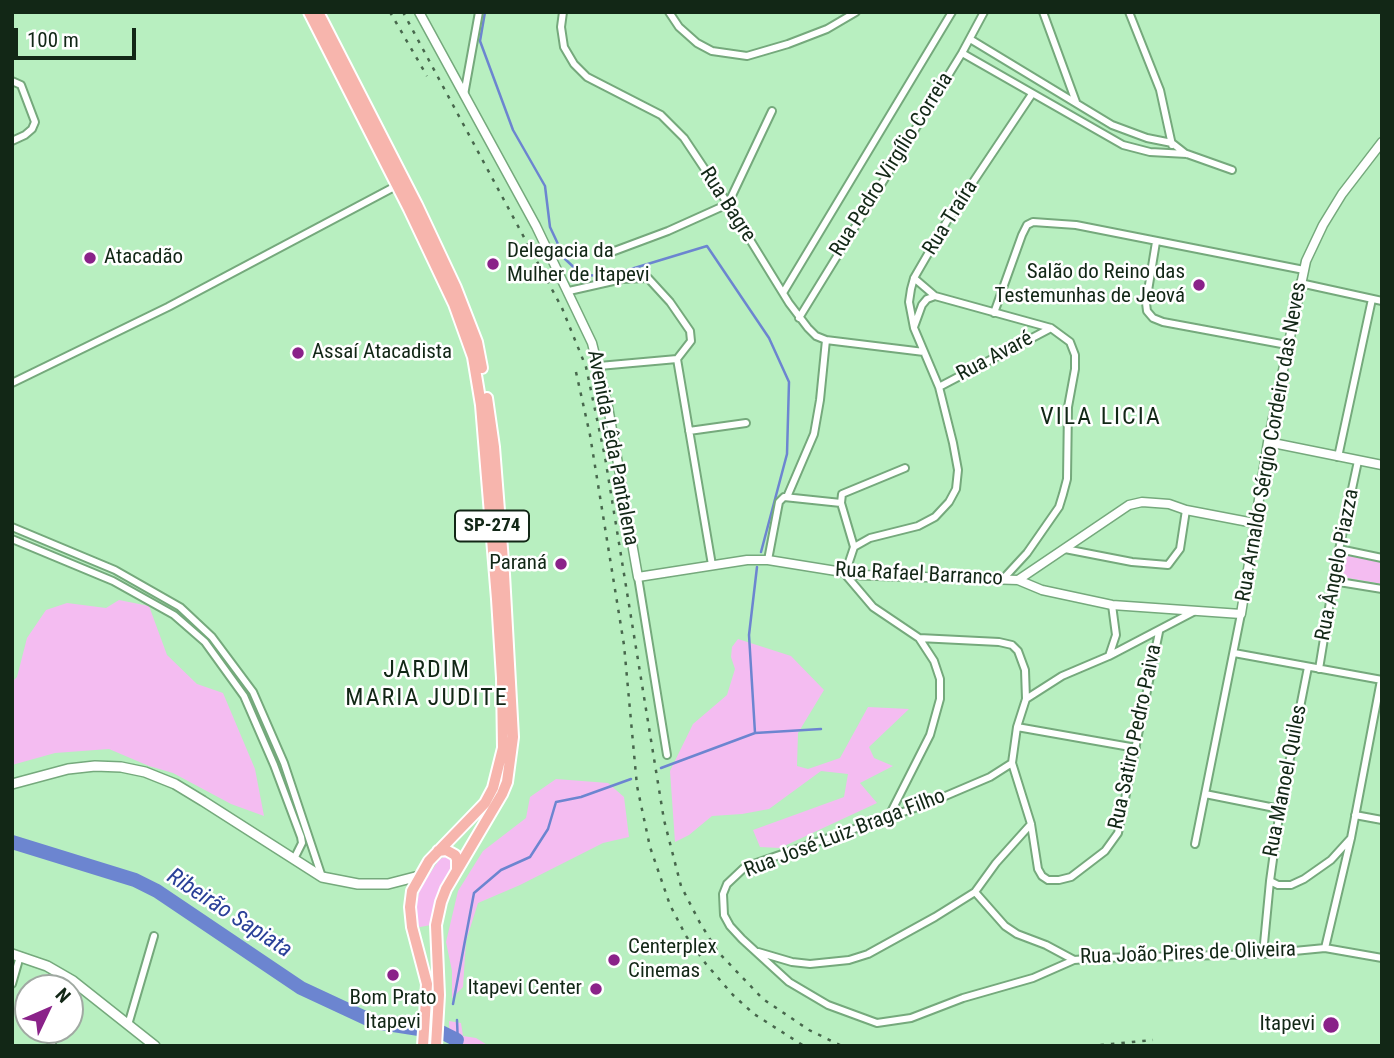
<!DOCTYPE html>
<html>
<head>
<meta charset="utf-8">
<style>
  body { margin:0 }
  #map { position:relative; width:1394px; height:1058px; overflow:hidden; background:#b8efc0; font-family:"Roboto Condensed",sans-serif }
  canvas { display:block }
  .frame { position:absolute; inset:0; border:14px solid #122716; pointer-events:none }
  .north { position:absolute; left:14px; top:974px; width:70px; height:70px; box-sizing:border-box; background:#fff; border:2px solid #a0a9a2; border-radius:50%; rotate:46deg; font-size:19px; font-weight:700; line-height:28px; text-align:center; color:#122716 }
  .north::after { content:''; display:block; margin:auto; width:24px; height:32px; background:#8a2289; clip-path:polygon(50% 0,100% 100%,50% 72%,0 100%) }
  .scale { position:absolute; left:14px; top:28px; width:122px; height:32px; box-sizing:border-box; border:4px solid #122716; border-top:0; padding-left:9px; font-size:21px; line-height:24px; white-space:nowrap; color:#122716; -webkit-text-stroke:5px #fff; paint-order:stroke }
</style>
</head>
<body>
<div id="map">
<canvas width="1394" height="1058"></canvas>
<div class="frame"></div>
<div class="north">N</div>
<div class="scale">100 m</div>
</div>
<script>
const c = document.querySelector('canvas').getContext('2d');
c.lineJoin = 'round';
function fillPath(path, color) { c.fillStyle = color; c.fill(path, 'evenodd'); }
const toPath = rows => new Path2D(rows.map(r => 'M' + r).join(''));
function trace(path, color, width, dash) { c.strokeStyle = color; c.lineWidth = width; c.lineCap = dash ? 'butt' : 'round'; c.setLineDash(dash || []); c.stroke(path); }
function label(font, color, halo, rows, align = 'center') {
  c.font = font + ' "Roboto Condensed",sans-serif'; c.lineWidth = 5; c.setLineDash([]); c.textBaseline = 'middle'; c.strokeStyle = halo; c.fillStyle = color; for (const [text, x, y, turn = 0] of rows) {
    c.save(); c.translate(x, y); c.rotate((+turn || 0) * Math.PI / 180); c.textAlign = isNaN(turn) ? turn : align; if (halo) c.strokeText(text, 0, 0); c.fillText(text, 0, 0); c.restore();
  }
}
fillPath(toPath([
  [1341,553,1382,562,1382,584,1337,576],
  [119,600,149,606,167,655,197,684,223,693,255,769,264,816,231,804,173,773,149,766,109,749,55,753,12,765,12,682,17,677,27,638,46,610,67,603,106,608],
  [738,639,791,656,824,690,798,733,797,766,808,769,840,758,868,707,909,709,869,747,874,758,893,766,860,783,877,803,780,848,760,847,753,830,844,797,848,774,821,771,769,809,742,814,712,816,689,835,675,842,670,771,693,724,727,695,735,669,731,657,732,647],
  [556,779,608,783,624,797,629,837,603,843,520,885,478,903,466,941,463,987,452,998,452,971,446,942,458,891,483,851,526,818,530,797],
  [447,855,452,857,455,863,437,898,433,921,431,925,420,927,415,923,414,916,420,888,439,860],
  [449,1021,461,1023,463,1036,476,1038,489,1046,450,1046]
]), '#f4bcf1');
trace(toPath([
  [485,12,480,41,513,130,545,186,550,227,565,259,582,275,608,276,707,246,769,338,789,382,787,454,761,552],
  [757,567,749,635,755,733,821,729],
  [661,768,755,733],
  [453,1004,474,893,501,870,530,857,548,829,556,802,581,797,631,779],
  [457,1020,458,1046]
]), '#6c85d0', 2.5);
trace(toPath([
  [12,842,135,880,157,891,301,988,374,1022,419,1029],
  [441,1032,457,1040]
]), '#6c85d0', 14);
const minor = toPath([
  [563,12,561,27,564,47,574,64,587,77,661,115,684,138,728,204,789,303,808,328,816,336,826,340,924,352],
  [669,12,679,27,697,43,712,51,747,56,788,44,827,29,856,12],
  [1043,12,1076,102],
  [1129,12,1160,90,1172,145],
  [970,39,1112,125,1147,138,1172,143,1186,154],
  [962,53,1123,145,1150,152,1187,154,1232,170],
  [12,81,21,85,35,122,32,129,25,135,12,141],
  [1032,94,947,221,914,278,911,289,909,302,914,328,939,387,953,443,958,470,956,489,949,502,935,517,918,526,870,538,854,547,845,574,873,607,919,638,999,642,1012,645,1018,651,1025,670,1026,699,1017,727,1012,763,1031,824,1038,869,1042,876,1048,880,1059,880,1071,877,1105,851,1118,833,1159,632],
  [464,95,479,12],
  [1156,242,1146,303,1147,311,1153,318,1163,322,1287,345],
  [609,253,668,231,728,204,772,111],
  [914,278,935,296,1051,328,1070,342,1075,355,1075,369,1068,407,1067,479,1063,494,1059,507,1027,553,1003,579],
  [1300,283,1382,301],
  [569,291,622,279,648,278,670,302,690,331,691,341,677,359],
  [783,293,952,12],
  [994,313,1022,235,1027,225,1033,222,1076,225,1304,270],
  [799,318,962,53,984,12],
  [914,327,922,305,927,299,935,296],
  [677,359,712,565],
  [599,366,677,359],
  [12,383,168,307,396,186],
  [939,387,1051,328],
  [689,431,746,423],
  [1338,457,1372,299],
  [787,497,814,434,820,400,826,340],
  [12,527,115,570,180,607,212,637,253,692,284,763,322,877],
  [12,539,113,581,174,615,205,642,244,696,274,765,301,837,302,843,294,859],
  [854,547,841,503,842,494,905,468],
  [1065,549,1132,562,1168,565,1180,549,1186,510],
  [1339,549,1382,558],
  [768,560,779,502,784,497,841,503],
  [638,577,667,755],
  [1333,581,1382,589],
  [1234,653,1382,680],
  [1109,656,1116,635,1112,605],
  [1308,667,1280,809,1270,881,1278,885,1291,885,1304,879,1331,860,1351,838],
  [1319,669,1337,559,1358,461],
  [1026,699,1062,676,1109,656,1193,612],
  [1017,727,1136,748],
  [1012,763,990,777,929,803,745,867,727,884,723,894,724,915,730,926,742,939,789,982,828,1005,877,1023,911,1018,963,998,1033,978,1074,960],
  [1205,794,1280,809],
  [1355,815,1382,820],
  [889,816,930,735,940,699,940,679,934,661,919,638],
  [1195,844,1241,614],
  [975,892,1005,926,1017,934,1046,945,1074,960,1100,958,1263,954,1325,948,1382,958],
  [1325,948,1351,838,1381,680],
  [758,952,792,962,810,964,849,960,868,954,935,917,975,892,996,863,1031,824],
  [1263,954,1270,881],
  [12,984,20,956],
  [128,1025,154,936],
  [51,1046,56,1030]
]);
const tertiary = toPath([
  [419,12,536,226,592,343,608,407,638,577,747,560,768,560,861,575,1018,580,1042,590,1112,605,1241,614,1268,442,1306,261,1323,225,1342,194,1382,142],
  [1268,442,1382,465],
  [1018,580,1129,505,1142,502,1169,504,1186,510,1254,523]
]);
const secondary = toPath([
  [12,784,68,769,95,766,121,767,145,772,175,784,203,801,322,877,358,884,388,884,419,876],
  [12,954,47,966,73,981,155,1046]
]);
const primary = toPath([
  [309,12,409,209,454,304,473,357,481,405,497,599,502,678,503,748,493,788,485,803,429,861,412,891,410,907,412,927,427,984,423,1046],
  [318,12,417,205,456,288,477,342,482,368],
  [438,851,446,850,455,855,457,859,457,870],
  [436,1046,439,995,436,925,441,902,446,889,502,794,507,782,513,737,504,574,494,447,487,398]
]);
trace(minor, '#75a97c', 10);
trace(tertiary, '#75a97c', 11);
trace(secondary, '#75a97c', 12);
trace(primary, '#fff', 14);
trace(minor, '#fff', 6);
trace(tertiary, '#fff', 8);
trace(secondary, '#fff', 9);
trace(primary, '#f7b5ad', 10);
trace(toPath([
  [390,12,427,76],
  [403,12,562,308,586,367,605,457,664,820,681,886,700,923,718,952,763,999,809,1030,842,1046],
  [576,372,590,435,624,645,637,786,650,847,670,905,686,936,706,964,733,995,754,1014,804,1046],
  [1090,1046,1153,1040]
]), '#47674c', 2.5, [3.5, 7]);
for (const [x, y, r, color] of [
  [90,258,7,"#8a2289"],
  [493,264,7,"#8a2289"],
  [1199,285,7,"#8a2289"],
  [298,353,7,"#8a2289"],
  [561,564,7,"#8a2289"],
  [614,960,7,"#8a2289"],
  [393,975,7,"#8a2289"],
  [596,989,7,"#8a2289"],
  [1331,1025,9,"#8a2289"]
]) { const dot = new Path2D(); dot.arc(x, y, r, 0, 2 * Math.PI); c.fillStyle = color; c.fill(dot); trace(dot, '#fff', 2.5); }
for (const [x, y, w] of [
  [492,526,74]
]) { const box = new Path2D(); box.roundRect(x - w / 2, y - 15.5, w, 31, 5); c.fillStyle = '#fff'; c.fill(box); trace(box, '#122716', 2); }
label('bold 19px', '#122716', null, [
  ["SP-274",492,526]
]);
label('21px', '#122716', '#fff', [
  ["Rua Pedro Virgílio Correia",892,165,-58],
  ["Rua Bagre",727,205,57],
  ["Rua Traíra",951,218,-58],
  ["Rua Avaré",995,357,-28],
  ["Rua Arnaldo Sérgio Cordeiro das Neves",1272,442,-80],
  ["Avenida Lêda Pantalena",612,448,79],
  ["Rua Ângelo Piazza",1338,565,-79],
  ["Rua Rafael Barranco",919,575,3],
  ["Rua Satiro Pedro Paiva",1136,737,-78],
  ["Rua Manoel Quiles",1286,781,-79],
  ["Rua José Luiz Braga Filho",845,834,-21],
  ["Rua João Pires de Oliveira",1188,954,-2]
]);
label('21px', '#122716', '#fff', [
  ["Delegacia da",507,252],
  ["Mulher de Itapevi",507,276],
  ["Atacadão",104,258],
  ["Salão do Reino das",1185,273,"right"],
  ["Testemunhas de Jeová",1185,297,"right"],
  ["Assaí Atacadista",312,353],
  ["Paraná",547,564,"right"],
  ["Centerplex",628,948],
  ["Cinemas",628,972],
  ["Itapevi Center",582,989,"right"],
  ["Bom Prato",393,999,"center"],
  ["Itapevi",393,1023,"center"],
  ["Itapevi",1315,1025,"right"]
], 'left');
label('italic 23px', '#2a4098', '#fff', [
  ["Ribeirão Sapiata",229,914,33]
]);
c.letterSpacing = '2px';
label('24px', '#122716', '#fff', [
  ["VILA LICIA",1101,418],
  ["JARDIM",427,671],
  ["MARIA JUDITE",427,699]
]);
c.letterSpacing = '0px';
</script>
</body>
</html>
